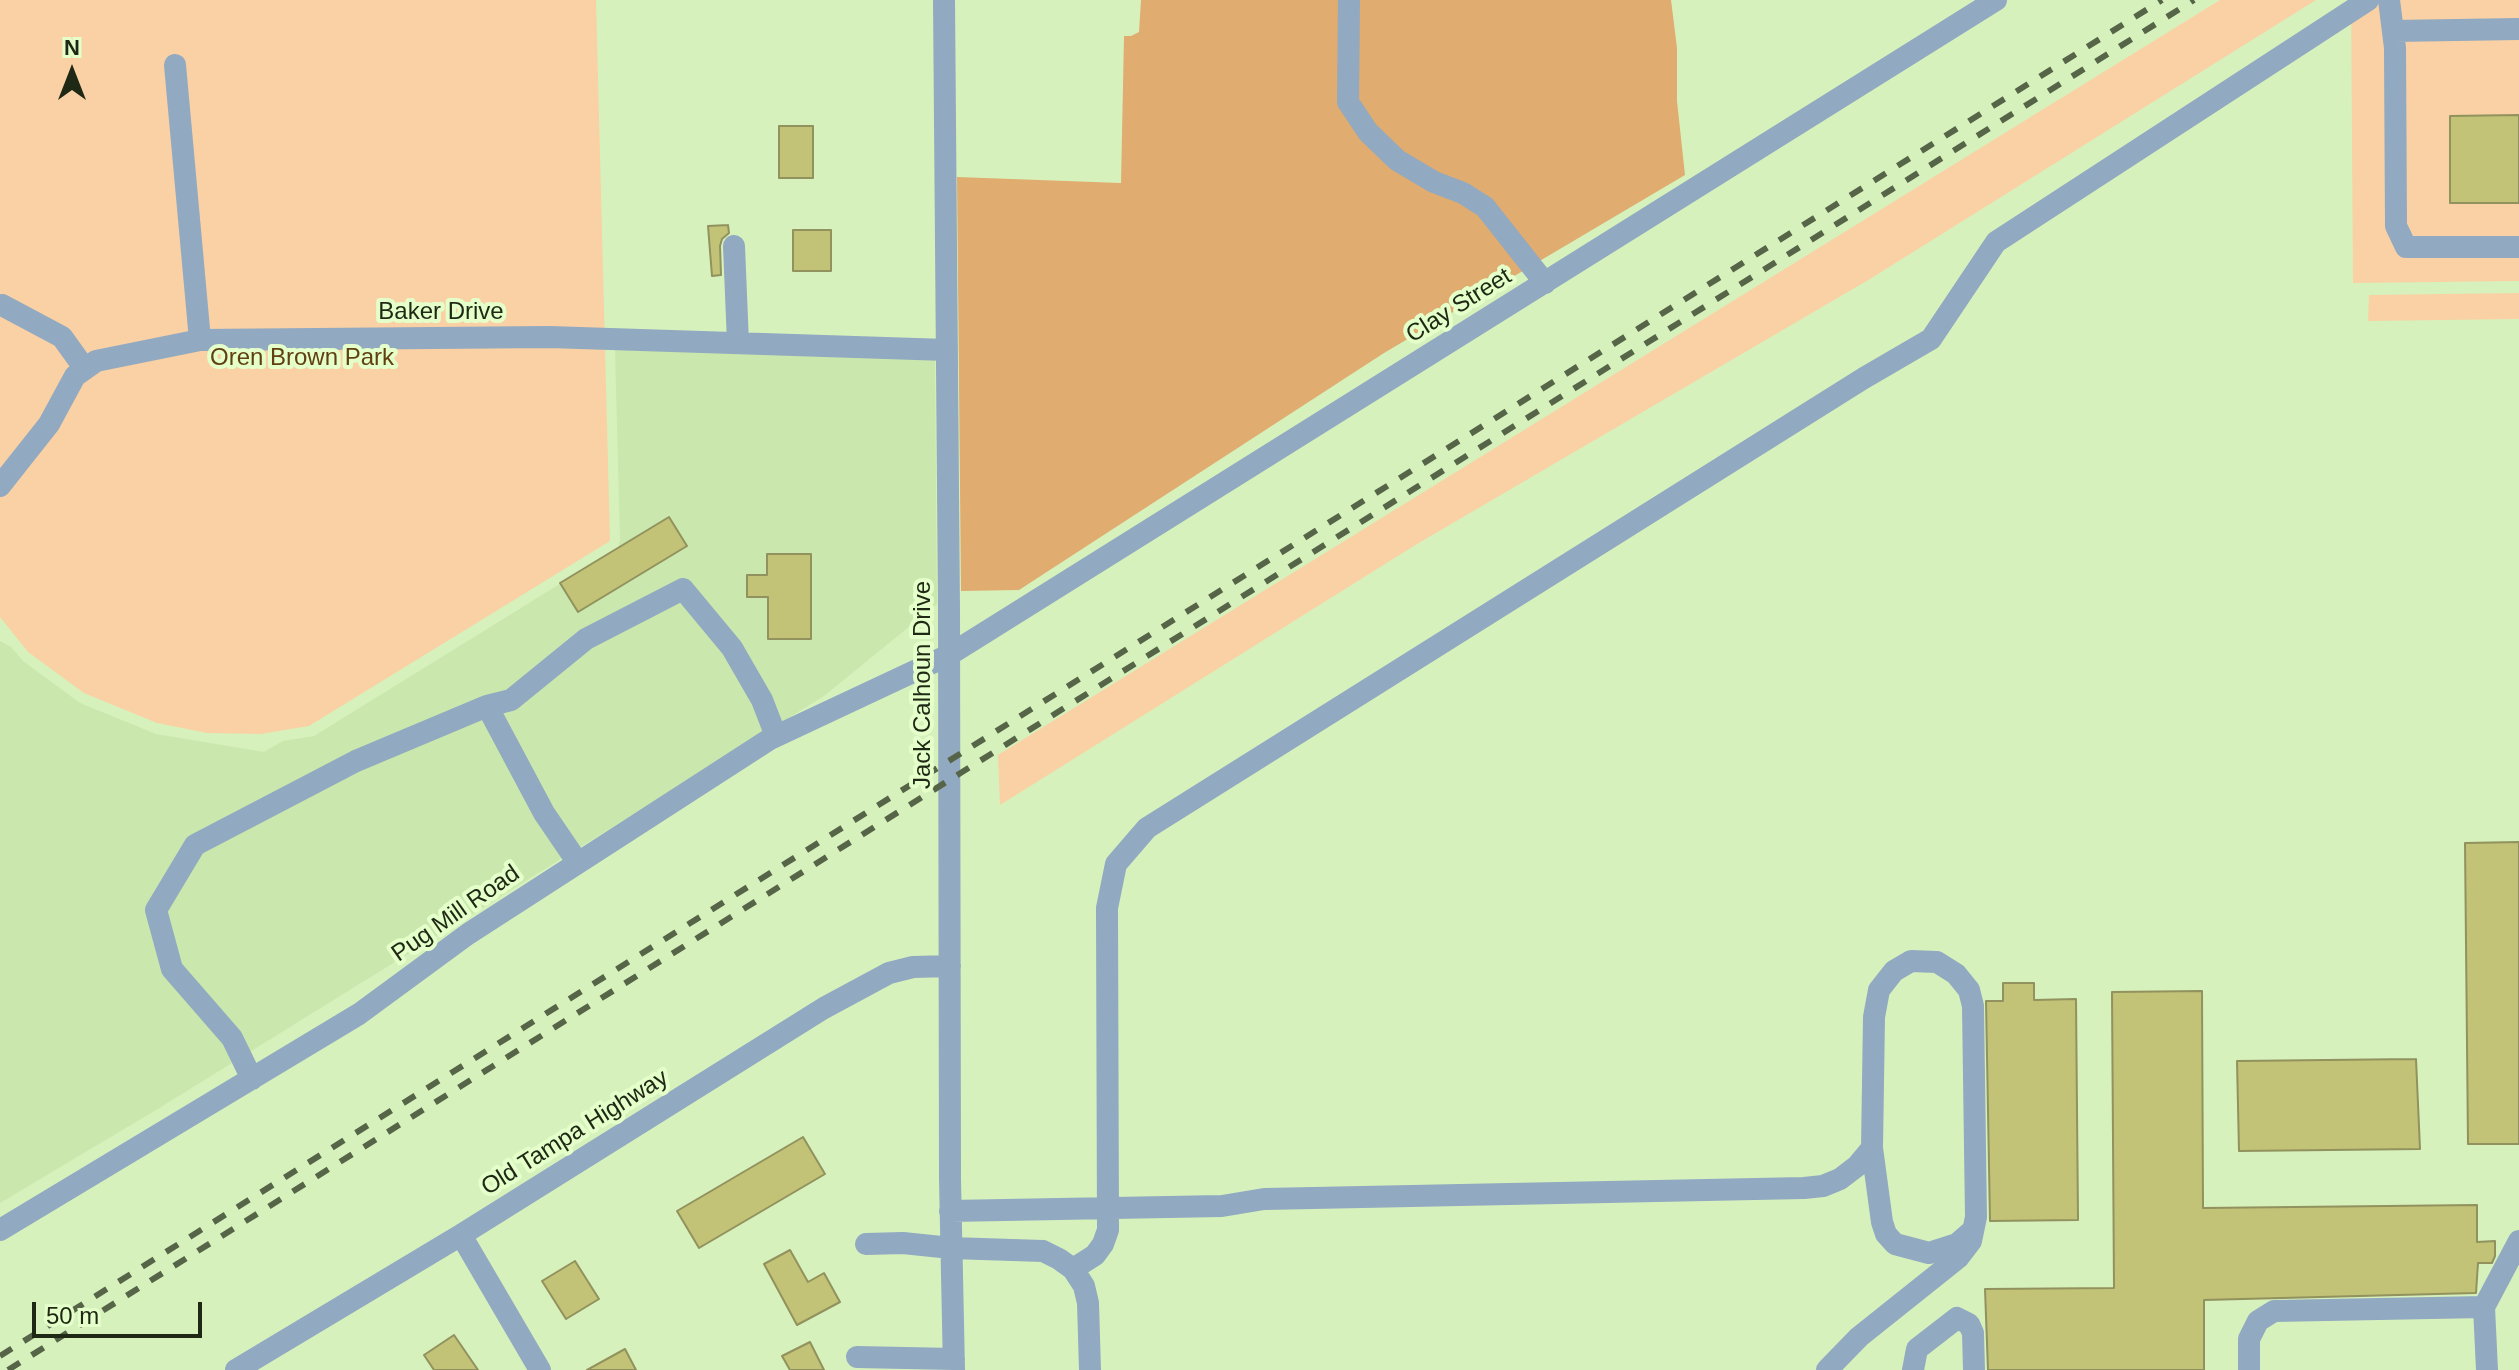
<!DOCTYPE html>
<html>
<head>
<meta charset="utf-8">
<style>
  body { margin:0 }
  #map { position:relative; width:2519px; height:1370px; overflow:hidden; background:#d7f1bd; font-family:Arial,sans-serif }
  canvas { display:block }
  .north { position:absolute; left:32px; top:32px; width:80px; height:80px; -webkit-text-stroke:6px #e4ffca; paint-order:stroke; rotate:0deg; font-size:22px; font-weight:700; line-height:32px; text-align:center; color:#1e2814 }
  .north::after { content:''; display:block; margin:auto; width:28px; height:36px; background:#1e2814; clip-path:polygon(50% 0,100% 100%,50% 72%,0 100%) }
  .scale { position:absolute; left:32px; top:1302px; width:170px; height:36px; box-sizing:border-box; border:4px solid #1e2814; border-top:0; padding-left:10px; font-size:24px; line-height:28px; white-space:nowrap; color:#1e2814; -webkit-text-stroke:6px #e4ffca; paint-order:stroke }
</style>
</head>
<body>
<div id="map">
<canvas width="2519" height="1370"></canvas>
<div class="north">N</div>
<div class="scale">50 m</div>
</div>
<script>
const c = document.querySelector('canvas').getContext('2d');
c.lineJoin = 'round';
function fillPath(path, color) { c.fillStyle = color; c.fill(path, 'evenodd'); }
const toPath = rows => new Path2D(rows.map(r => 'M' + r).join(''));
function trace(path, color, width, dash) { c.strokeStyle = color; c.lineWidth = width; c.lineCap = dash ? 'butt' : 'round'; c.setLineDash(dash || []); c.stroke(path); }
function label(font, color, halo, rows, align = 'center') {
  c.font = font + ' Arial,sans-serif'; c.lineWidth = 8; c.setLineDash([]); c.textBaseline = 'middle'; c.strokeStyle = halo; c.fillStyle = color; for (const [text, x, y, turn = 0] of rows) {
    c.save(); c.translate(x, y); c.rotate((+turn || 0) * Math.PI / 180); c.textAlign = isNaN(turn) ? turn : align; if (halo) c.strokeText(text, 0, 0); c.fillText(text, 0, 0); c.restore();
  }
}
fillPath(toPath([
  [615,350,935,352,937,604,824,696,161,1107,0,1203,0,641,11,647,23,661,80,703,156,734,264,752,283,741,314,736,618,548,620,540]
]), '#cae7ad');
fillPath(toPath([
  [0,0,596,0,610,541,309,726,261,734,207,733,157,723,84,693,28,652,0,617],
  [2220,0,2316,0,1870,279,1417,544,1000,805,998,755],
  [2351,0,2519,0,2519,281,2353,283],
  [2519,293,2519,319,2368,321,2369,295]
]), '#f9d1a4');
fillPath(toPath([
  [1141,0,1671,0,1677,48,1677,101,1685,175,1384,353,1019,590,961,591,957,177,1121,183,1124,36,1131,36,1139,32]
]), '#e0ac70');
const building = toPath([
  [2519,115,2519,203,2450,203,2450,116,2519,115],
  [779,126,813,126,813,178,779,178,779,126],
  [728,225,729,233,722,239,720,246,721,275,712,276,708,226,728,225],
  [793,230,831,230,831,271,793,271,793,230],
  [669,517,687,546,578,612,560,583,669,517],
  [767,554,811,554,811,639,768,639,768,597,747,597,747,575,767,575,767,554],
  [2519,842,2519,1144,2468,1144,2465,843,2519,842],
  [2003,983,2034,983,2034,1000,2076,999,2078,1220,1990,1221,1986,1001,2003,1001,2003,983],
  [2202,991,2203,1208,2477,1205,2477,1242,2495,1241,2495,1256,2492,1263,2478,1263,2476,1293,2204,1300,2204,1370,1988,1370,1985,1289,2114,1288,2112,992,2202,991],
  [2416,1059,2420,1149,2239,1151,2237,1061,2416,1059],
  [803,1137,825,1174,699,1248,677,1211,803,1137],
  [790,1250,808,1282,824,1273,840,1302,797,1325,764,1264,790,1250],
  [575,1261,599,1299,566,1319,542,1281,575,1261],
  [454,1335,478,1370,434,1370,424,1355,454,1335],
  [810,1342,824,1370,790,1370,782,1356,810,1342],
  [625,1349,636,1370,587,1370,625,1349]
]);
fillPath(building, '#c2c377');
trace(building, '#91925d', 2);
trace(toPath([
  [944,0,949,608,950,1179,954,1370],
  [1349,0,1348,102,1368,132,1397,160,1434,182,1463,193,1485,207,1545,283],
  [2389,0,2395,48,2396,226,2406,247,2519,247],
  [2393,31,2519,29],
  [175,65,200,340],
  [734,246,738,343],
  [2,305,62,337,85,369],
  [0,486,49,424,75,376,85,369,96,361,200,340,549,337,947,350],
  [487,706,511,700,586,639,683,589,732,648,762,700,776,736],
  [252,1079,232,1038,172,969,156,910,195,845,356,761,487,706,544,813,578,863],
  [950,1211,1222,1206,1264,1199,1804,1188,1823,1186,1840,1179,1857,1166,1872,1148],
  [0,1230,359,1014,468,934,770,739,949,655,1996,0],
  [461,1235,540,1370],
  [866,1244,903,1243,951,1248,1043,1251,1059,1259,1073,1269,1084,1286,1088,1303,1090,1370],
  [1073,1269,1095,1255,1103,1244,1108,1230,1107,908,1116,864,1147,828,1864,378,1931,339,1996,242,2368,0],
  [857,1357,954,1359],
  [236,1370,461,1235,824,1008,889,973,913,967,950,966],
  [1827,1370,1859,1337,1958,1258,1971,1241,1976,1217,1973,1006,1969,990,1956,974,1937,962,1911,961,1894,971,1879,990,1874,1017,1872,1148,1882,1222,1886,1234,1895,1244,1929,1253,1957,1244,1973,1230],
  [1913,1370,1917,1349,1957,1318,1969,1324,1973,1333,1974,1370],
  [2249,1370,2249,1339,2258,1321,2274,1311,2484,1307],
  [2487,1370,2484,1307,2519,1241]
]), '#91a9c1', 22);
trace(toPath([
  [0,1356,2162,0],
  [8,1370,2194,0]
]), '#566547', 6, [14, 14]);
label('24px', '#1e2814', '#e4ffca', [
  ["Clay Street",1459,306,-32],
  ["Baker Drive",441,312],
  ["Jack Calhoun Drive",923,685,-90],
  ["Pug Mill Road",456,914,-35],
  ["Old Tampa Highway",575,1133,-32]
]);
label('24px', '#613f10', '#e4ffca', [
  ["Oren Brown Park",302,358]
]);
</script>
</body>
</html>
